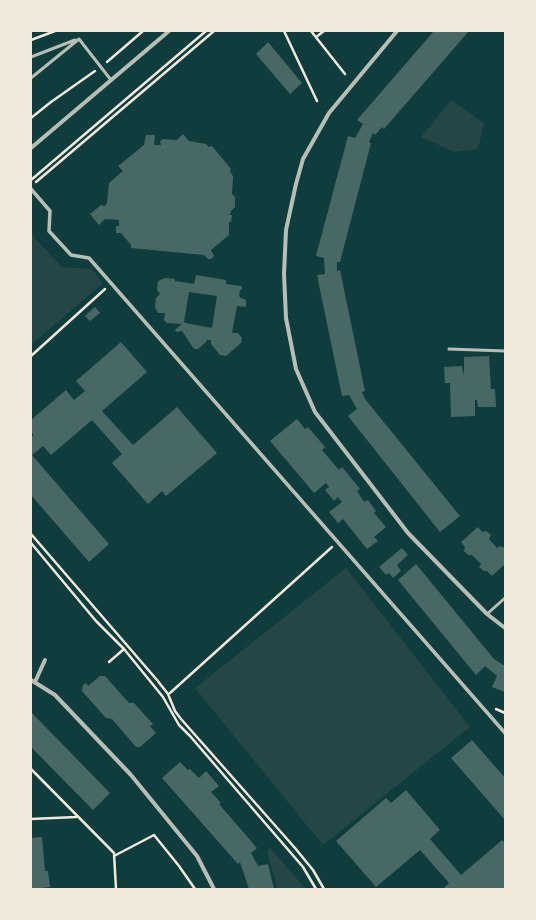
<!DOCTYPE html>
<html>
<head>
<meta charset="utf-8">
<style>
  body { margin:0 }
  #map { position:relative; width:536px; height:920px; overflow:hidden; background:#0f3d3e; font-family:"Sofia Sans Condensed",sans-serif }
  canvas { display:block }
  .frame { position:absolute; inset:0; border:32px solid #f1e9da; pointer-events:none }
</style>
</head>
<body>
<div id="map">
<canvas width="536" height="920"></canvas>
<div class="frame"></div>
</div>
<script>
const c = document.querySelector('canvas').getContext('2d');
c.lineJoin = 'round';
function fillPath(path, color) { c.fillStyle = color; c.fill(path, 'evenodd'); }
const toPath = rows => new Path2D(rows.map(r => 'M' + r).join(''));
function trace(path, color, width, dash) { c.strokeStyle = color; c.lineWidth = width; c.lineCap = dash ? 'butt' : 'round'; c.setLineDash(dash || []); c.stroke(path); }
fillPath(toPath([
  [451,100,484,123,478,149,454,152,421,137],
  [32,201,32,235,62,267,92,269,103,283,31,345],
  [346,568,470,727,323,845,195,688],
  [270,848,306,889,278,889,267,852]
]), '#244646');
fillPath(toPath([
  [434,31,469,31,384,129,382,127,375,135,373,133,369,142,371,143,340,262,337,262,337,271,340,270,365,391,362,392,365,399,460,516,440,532,348,416,357,409,349,395,342,396,317,275,325,274,324,258,316,256,348,136,355,138,363,124,357,120],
  [268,42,302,83,290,94,256,54],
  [183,134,189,141,206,144,209,147,212,146,231,169,230,172,233,176,232,194,235,197,235,207,231,211,230,215,232,215,231,222,229,222,229,235,211,250,214,256,211,259,208,259,204,255,131,248,131,245,121,233,116,233,116,226,119,226,119,220,105,219,99,225,90,214,101,205,105,206,107,203,109,183,123,171,118,166,144,145,146,135,155,135,154,145,161,145,160,141,163,139,177,140],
  [196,275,226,280,226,284,242,286,242,289,240,290,239,296,241,298,246,300,246,307,237,306,232,333,238,333,242,338,241,343,226,356,220,355,211,344,211,340,207,340,206,342,198,349,194,349,182,331,176,332,175,330,182,324,167,323,164,320,165,313,158,313,155,307,156,298,160,294,157,290,158,281,165,278,175,279,175,281,194,284],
  [189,292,217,296,212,328,185,323,184,322],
  [95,307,100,313,90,321,85,316],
  [121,342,147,372,102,411,133,445,177,407,217,453,166,496,162,491,148,504,112,463,122,454,92,420,51,455,43,446,32,455,109,544,89,562,31,495,31,437,34,435,31,432,31,420,66,390,74,400,85,391,76,381],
  [489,356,491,389,495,389,496,407,478,407,477,400,475,400,475,416,451,417,450,383,445,383,444,367,462,366,463,373,464,373,464,357],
  [297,419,305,429,308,427,325,447,322,450,339,470,342,467,360,489,357,491,364,502,368,500,376,511,374,513,386,527,374,537,378,541,367,549,343,519,338,523,329,512,342,502,338,497,334,501,325,490,329,487,326,483,314,493,270,441],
  [478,527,482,532,486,531,491,535,489,539,497,548,500,546,505,548,505,564,492,576,487,571,484,571,479,567,481,564,472,555,468,555,464,551,465,547,461,542],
  [402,548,408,555,397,565,401,571,393,578,389,573,386,575,379,567],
  [416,564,494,659,505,666,505,692,492,687,497,676,485,666,476,675,398,580],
  [100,676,105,676,129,703,134,703,153,724,150,726,156,733,140,747,136,747,112,719,106,718,82,691,83,685,86,683,88,686],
  [31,712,110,793,93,810,31,747],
  [472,740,505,778,505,820,451,758],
  [180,762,188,770,190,769,199,778,206,771,219,786,211,792,221,803,219,804,257,848,251,853,258,866,268,864,274,889,249,889,240,862,238,864,162,778],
  [406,790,440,830,430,839,461,875,502,840,505,843,505,889,443,889,449,883,420,850,376,887,336,841,386,798,391,803],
  [42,837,45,871,48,871,50,887,32,889,31,838]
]), '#486865');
trace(toPath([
  [284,31,317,101],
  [311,31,345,74],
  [316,37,324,31],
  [31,40,55,31],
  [107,62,143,31],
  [31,118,51,102,95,71],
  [31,180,206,31],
  [36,182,214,31],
  [31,356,105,289],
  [31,534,157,680,168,694,175,711,181,719,295,848,313,870,324,889],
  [31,543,96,621,124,649,163,697,179,725,190,736,303,867,316,889],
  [109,662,124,649],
  [170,693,332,547],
  [496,709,505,713],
  [31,769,114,853,116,889],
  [31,819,76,817],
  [114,856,154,835,179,866,195,889]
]), '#f1e9da', 2.5);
trace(toPath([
  [79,39,111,80],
  [31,57,75,40],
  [31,78,79,39],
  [449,349,505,351],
  [487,614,505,598]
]), '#b8beb3', 3);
trace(toPath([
  [31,189,50,211,49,231,71,255,89,258,505,733]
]), '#b8beb3', 3.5);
trace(toPath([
  [397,31,329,113,303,159,296,184,286,230,284,274,286,318,296,369,315,412,408,533,487,614,505,628],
  [31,148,169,31],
  [31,680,55,695,131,775,197,856,214,889],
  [35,682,45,660]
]), '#b8beb3', 4);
</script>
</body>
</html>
